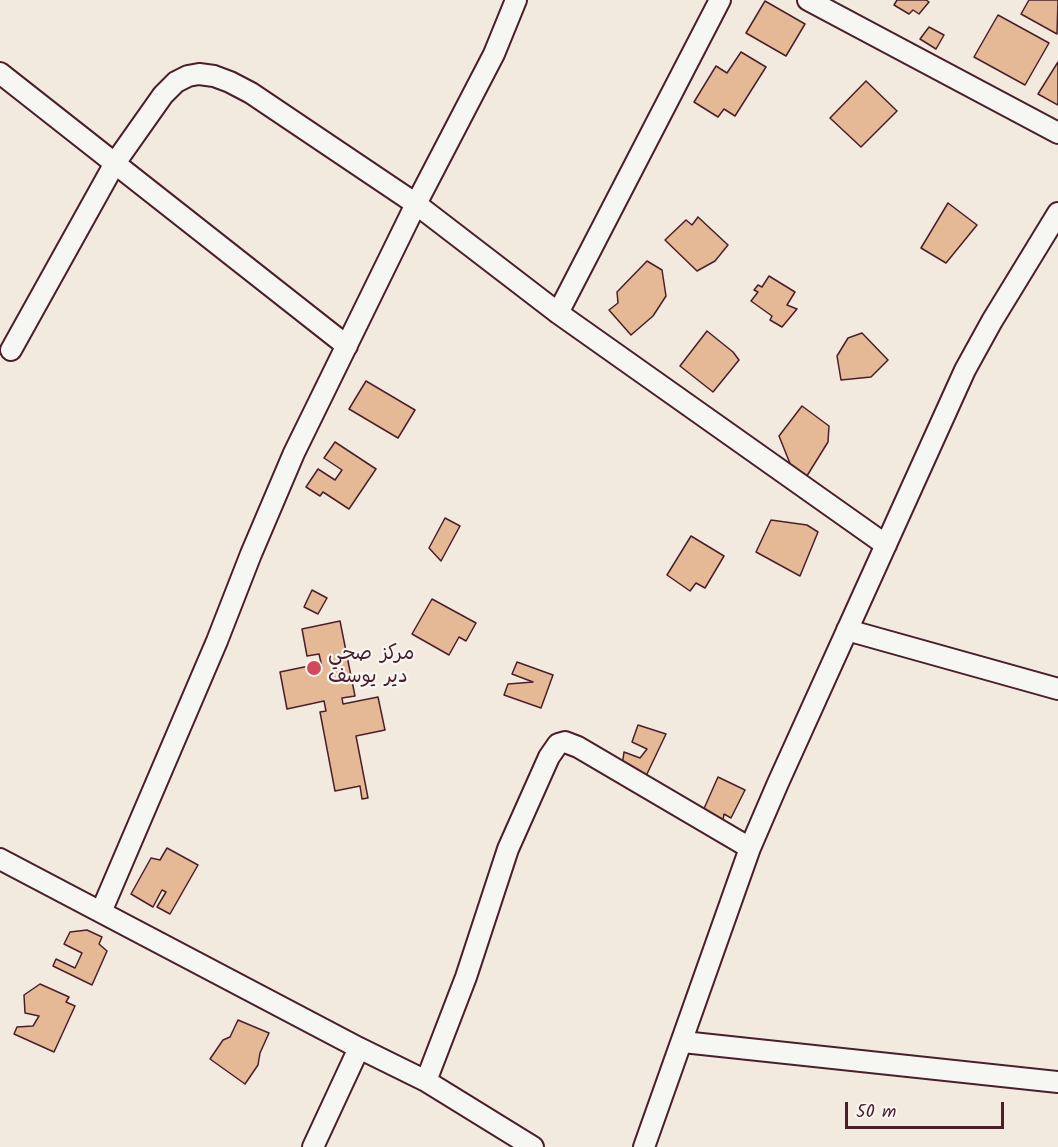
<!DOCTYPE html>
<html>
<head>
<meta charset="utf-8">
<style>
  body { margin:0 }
  #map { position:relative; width:1058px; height:1147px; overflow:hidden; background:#f3eadf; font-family:Kalam,sans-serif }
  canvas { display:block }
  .scale { position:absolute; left:845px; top:1102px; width:159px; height:27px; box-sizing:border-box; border:3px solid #4a1f2b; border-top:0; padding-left:8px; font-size:18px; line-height:21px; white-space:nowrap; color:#4a1f2b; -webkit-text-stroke:4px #f6f6f2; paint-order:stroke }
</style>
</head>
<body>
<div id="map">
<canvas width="1058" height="1147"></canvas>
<div class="scale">50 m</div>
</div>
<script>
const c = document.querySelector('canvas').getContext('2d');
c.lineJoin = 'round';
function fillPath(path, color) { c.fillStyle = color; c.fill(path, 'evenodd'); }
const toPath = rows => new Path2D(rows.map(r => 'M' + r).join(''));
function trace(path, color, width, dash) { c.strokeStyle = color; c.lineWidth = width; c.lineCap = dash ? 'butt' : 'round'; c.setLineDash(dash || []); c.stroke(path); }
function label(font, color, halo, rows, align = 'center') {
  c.font = font + ' Kalam,"Playpen Sans Arabic",sans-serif'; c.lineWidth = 4.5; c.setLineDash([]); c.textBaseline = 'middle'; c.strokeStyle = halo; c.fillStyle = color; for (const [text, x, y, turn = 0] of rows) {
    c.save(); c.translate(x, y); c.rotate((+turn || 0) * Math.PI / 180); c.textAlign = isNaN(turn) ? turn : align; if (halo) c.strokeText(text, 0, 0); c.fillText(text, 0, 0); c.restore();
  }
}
const building = toPath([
  [897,0,926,0,929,2,919,14,913,10,909,14,894,5,897,0],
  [1029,0,1058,0,1057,34,1021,14,1029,0],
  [765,1,805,24,786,56,746,33,765,1],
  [998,15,1049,43,1025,85,974,57,998,15],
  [929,27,944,35,936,49,920,39,929,27],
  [741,52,766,67,735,116,724,109,718,117,694,102,716,66,727,73,741,52],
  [1058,62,1058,105,1038,94,1058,62],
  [866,81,897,111,861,147,830,118,866,81],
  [948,203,977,225,946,263,921,248,948,203],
  [698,217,728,245,715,261,697,271,665,240,686,220,692,225,698,217],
  [647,261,662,270,666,296,653,316,631,335,609,310,618,303,617,292,647,261],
  [769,276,795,292,787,305,797,309,782,327,770,320,772,316,751,301,758,292,754,290,758,285,762,287,769,276],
  [707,331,733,352,739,360,713,392,680,366,707,331],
  [862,333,888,360,871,377,841,380,837,356,848,338,862,333],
  [366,381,415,410,398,438,349,409,366,381],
  [802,406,829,426,828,442,805,479,793,471,779,436,802,406],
  [335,442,376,469,349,509,323,492,320,496,306,487,318,469,335,480,342,470,324,458,335,442],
  [445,518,460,526,441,561,429,548,445,518],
  [771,520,807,525,818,532,800,576,756,552,771,520],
  [691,536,724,556,705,588,696,583,690,591,667,575,691,536],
  [312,590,327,598,318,614,304,607,312,590],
  [432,599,476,623,466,641,459,637,449,655,412,634,432,599],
  [340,621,355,696,342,698,343,704,378,697,385,730,356,736,368,798,362,799,360,786,335,791,320,712,326,711,324,701,287,709,280,672,309,666,311,669,322,667,319,654,307,656,302,629,340,621],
  [517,662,553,675,541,708,504,695,508,684,533,682,512,674,517,662],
  [638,725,666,734,646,776,622,766,624,752,640,758,647,749,632,742,638,725],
  [718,777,745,790,731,818,724,814,722,827,702,813,718,777],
  [167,848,198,865,170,914,157,907,166,892,162,890,153,907,131,894,151,858,160,860,167,848],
  [87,930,102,937,99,944,107,951,92,985,53,966,56,959,75,968,82,953,64,944,70,932,87,930],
  [40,984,69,997,66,1002,75,1006,54,1052,14,1034,17,1027,33,1026,39,1016,25,1013,24,995,40,984],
  [238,1020,269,1033,260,1053,258,1065,245,1084,210,1059,223,1040,230,1037,238,1020]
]);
fillPath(building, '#e5b995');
trace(building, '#4a1f2b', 1.5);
const minor = toPath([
  [808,0,1058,133],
  [0,73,347,346],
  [558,313,720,0],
  [11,350,115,163,163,95,176,82,188,76,199,74,214,76,230,82,251,93,416,204,558,313,886,545],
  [847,630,1058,689],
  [0,859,359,1048,426,1081,533,1147],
  [101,912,217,641,251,554,294,453,416,204,494,54,516,0],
  [683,1042,1058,1082],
  [426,1081,466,977,508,849,549,757,558,744,565,742,578,747,750,848],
  [313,1147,359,1048],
  [644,1147,750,848,778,783,965,370,992,321,1058,213]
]);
trace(minor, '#4a1f2b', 24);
trace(minor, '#f6f6f2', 20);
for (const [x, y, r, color] of [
  [314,668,8,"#d1495b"]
]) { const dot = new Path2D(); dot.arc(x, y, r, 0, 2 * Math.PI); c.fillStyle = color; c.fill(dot); trace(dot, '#f6f6f2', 2); }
label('20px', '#4a1f2b', '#f6f6f2', [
  ["مركز صحي",328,656],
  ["دير يوسف",328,679]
], 'left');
</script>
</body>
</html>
